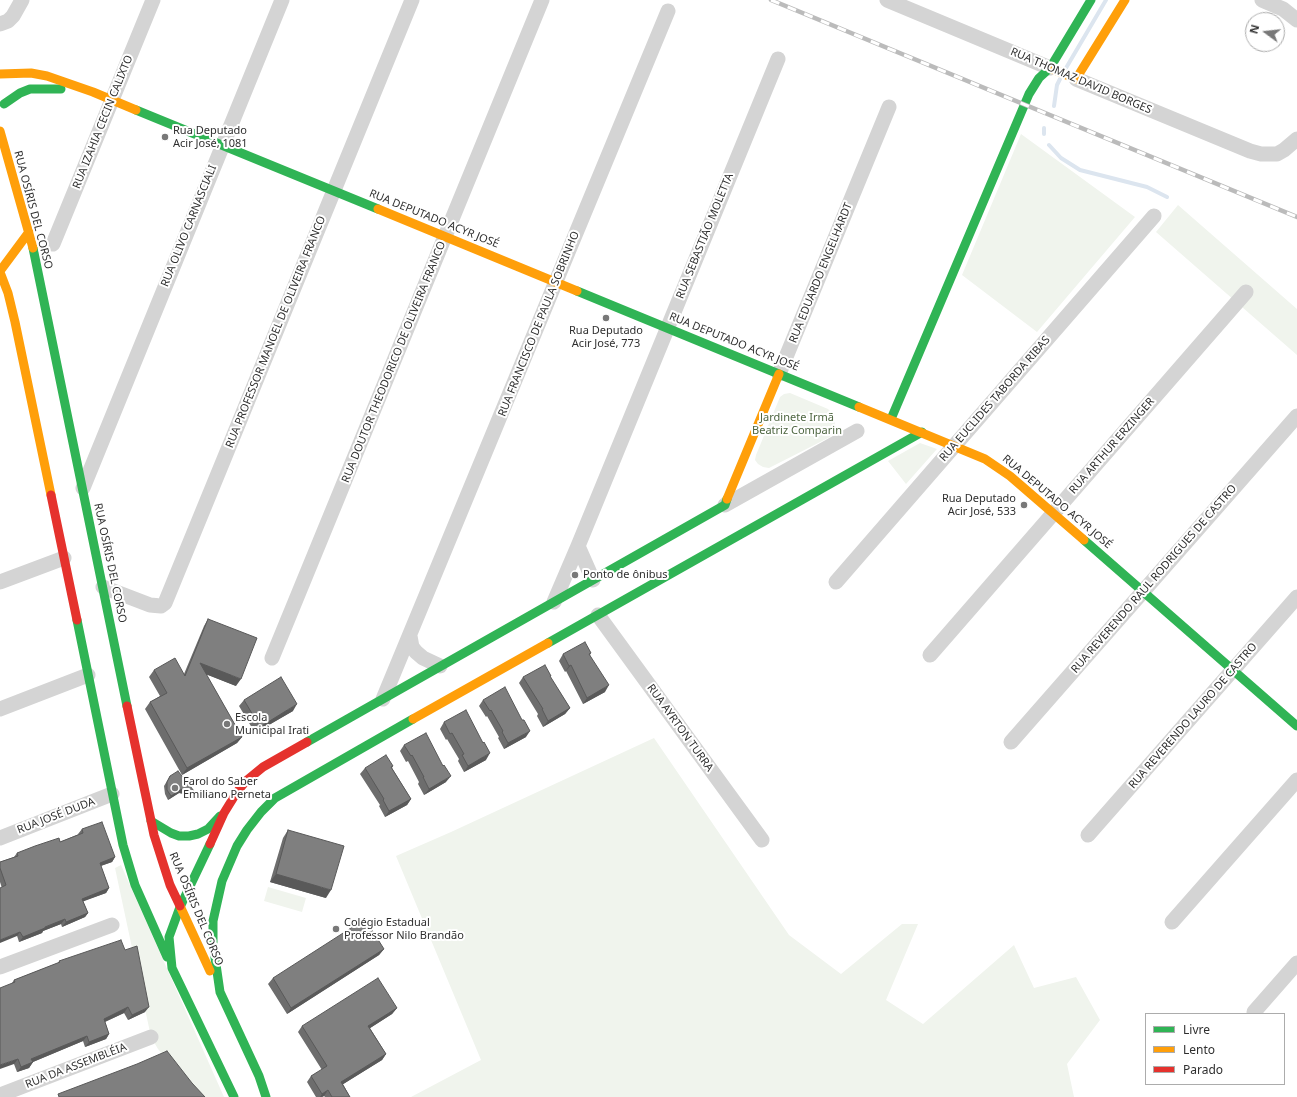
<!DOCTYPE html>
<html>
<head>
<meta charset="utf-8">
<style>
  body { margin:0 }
  #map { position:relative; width:1297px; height:1097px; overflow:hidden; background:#fff; font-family:"Noto Sans",sans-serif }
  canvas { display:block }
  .legend { position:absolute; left:1145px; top:1013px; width:140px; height:72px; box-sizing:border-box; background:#fff; border:1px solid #acacac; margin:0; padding:5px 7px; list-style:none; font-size:12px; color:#2f2f2f }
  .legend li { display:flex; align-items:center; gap:8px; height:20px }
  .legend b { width:20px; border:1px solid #acacac }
  .north { position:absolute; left:1245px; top:12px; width:40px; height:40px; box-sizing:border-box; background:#fff; border:1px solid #acacac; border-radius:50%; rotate:285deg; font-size:11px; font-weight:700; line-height:16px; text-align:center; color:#2f2f2f }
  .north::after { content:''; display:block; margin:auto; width:14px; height:18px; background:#787878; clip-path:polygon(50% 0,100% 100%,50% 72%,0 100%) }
</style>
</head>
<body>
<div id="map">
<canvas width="1297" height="1097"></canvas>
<ul class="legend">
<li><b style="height:5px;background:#30b455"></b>Livre</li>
<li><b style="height:5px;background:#ff9f0a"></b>Lento</li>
<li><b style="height:5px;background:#e5322d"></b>Parado</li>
</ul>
<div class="north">N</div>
</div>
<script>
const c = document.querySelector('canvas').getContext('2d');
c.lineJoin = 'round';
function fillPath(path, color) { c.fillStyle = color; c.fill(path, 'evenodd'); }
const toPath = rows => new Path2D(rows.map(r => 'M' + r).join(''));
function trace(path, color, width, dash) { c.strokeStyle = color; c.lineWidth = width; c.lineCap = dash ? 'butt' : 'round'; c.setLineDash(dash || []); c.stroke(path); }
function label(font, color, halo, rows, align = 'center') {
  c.font = font + ' "Noto Sans",sans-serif'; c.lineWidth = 4; c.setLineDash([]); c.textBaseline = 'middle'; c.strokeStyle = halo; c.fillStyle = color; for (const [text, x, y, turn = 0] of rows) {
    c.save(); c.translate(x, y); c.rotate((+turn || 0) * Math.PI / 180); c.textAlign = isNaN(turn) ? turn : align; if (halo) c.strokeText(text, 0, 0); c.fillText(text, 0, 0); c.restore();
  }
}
fillPath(toPath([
  [1021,134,1135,217,1037,332,962,275],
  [1178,205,1297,309,1297,355,1156,232],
  [790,393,828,409,833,414,835,423,834,430,830,437,769,468,763,467,758,464,755,460,756,455,780,397,784,394],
  [920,443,937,449,906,484,888,461],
  [654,738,789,935,841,974,902,924,918,924,886,1000,923,1024,1014,945,1034,988,1076,977,1100,1020,1067,1064,1074,1097,411,1097,481,1060,396,856,451,832],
  [121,865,224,1097,199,1097,158,1049,151,1037,115,868],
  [268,887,306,898,302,912,264,901]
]), '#f0f4ed');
trace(toPath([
  [1066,68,1106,0],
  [1054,106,1057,85,1060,79],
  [1044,128,1044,134],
  [1049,145,1061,158,1080,170,1147,187,1167,197]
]), '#dce5ef', 4);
trace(toPath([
  [887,0,1050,68],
  [1262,0,1283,9,1297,20],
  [0,24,8,21,13,16,22,0],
  [1076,79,1250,151,1261,154,1277,154,1284,150,1297,139],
  [53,244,153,0],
  [779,374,889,107],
  [83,488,282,0],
  [725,505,857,431],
  [578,546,593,580],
  [0,582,64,558],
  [836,582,1154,216],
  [103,587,150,605,161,606,165,603,412,0],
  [554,602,578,546,778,59],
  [598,615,762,840],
  [410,636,412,647,416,652,423,658,440,666],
  [930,655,1246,292],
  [272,658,542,0],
  [383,699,668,11],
  [0,709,88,675],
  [1011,742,1297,416],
  [1088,835,1297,597],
  [0,838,112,794],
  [1172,922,1297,780],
  [0,967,112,925],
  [1254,1012,1297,963],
  [0,1095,151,1037]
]), '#d4d4d4', 15);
trace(toPath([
  [4,104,20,93,30,89,61,89],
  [136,110,378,209],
  [33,248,127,706],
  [577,291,859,407],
  [891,419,1029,94,1039,78,1050,68,1091,0],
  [1084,540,1297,726],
  [77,620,123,845,135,885,167,957],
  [548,643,922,432],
  [307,742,725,505,727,499],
  [151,821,171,833,179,836,189,836,198,834,208,829,220,816],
  [210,844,180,907,169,937,172,968,234,1097],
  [266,1097,259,1076,220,992,213,944,213,921,222,881,237,846,247,830,261,812,275,798,413,719]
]), '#30b455', 9);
trace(toPath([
  [1050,68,1076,79,1125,0],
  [0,74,31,73,47,76,93,92,136,110],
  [0,131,33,248],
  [378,209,577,291],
  [0,271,29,232],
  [0,272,8,293,15,322,51,495],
  [859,407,985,459,1010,476,1084,540],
  [727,499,779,374],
  [413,719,548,643],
  [180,906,210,971]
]), '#ff9f0a', 9);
trace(toPath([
  [51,495,77,620],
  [127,706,154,835,170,885,180,906],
  [210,844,224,813,237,792,246,781,263,767,307,742]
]), '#e5322d', 9);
const rail = toPath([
  [771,0,1297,217]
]);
trace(rail, '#bbb', 4.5);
trace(rail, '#fff', 3, [9]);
fillPath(toPath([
  [208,619,236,686,206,674,242,737,237,743,182,775,145,709,150,702,160,696,149,677,154,670,184,674,204,626],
  [591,653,590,655,605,692,583,704,566,671,565,672,559,661,563,654],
  [523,677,550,677,570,708,565,714,543,727,537,716,538,714,519,683],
  [244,700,293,711,255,733,239,706],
  [483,700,526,737,504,749,498,738,499,737,487,716,486,717,479,706],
  [444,722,486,760,464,772,458,761,459,759,447,739,446,740,440,729],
  [404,745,446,782,424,795,418,784,419,782,408,761,406,762,400,751],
  [393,766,392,768,411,799,407,805,385,817,379,806,380,805,360,774,365,768],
  [170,776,194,791,191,795,179,793,168,800,165,794,164,786],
  [82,829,115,857,112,862,101,866,109,888,106,893,83,901,88,913,85,917,62,927,61,924,43,931,42,933,19,942,0,882,0,862,14,857,17,853,60,842,79,834,78,834],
  [288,830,326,898,270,882,283,838],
  [384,949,379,955,287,1014,268,984,273,978],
  [59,961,145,1012,128,1020,124,1013,105,1022,109,1034,106,1039,85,1047,83,1041,33,1062,29,1068,17,1072,14,1064,12,983,14,980,58,963],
  [397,1008,392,1014,370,1028,386,1054,382,1060,343,1084,350,1097,325,1097,324,1096,322,1097,316,1097,307,1082,311,1076,322,1070,298,1032,302,1026]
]), '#6d6d6d');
fillPath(toPath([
  [200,663,241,679,236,686,195,670],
  [571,665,566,671,565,672,569,666],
  [609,685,605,692,583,704,587,698],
  [297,704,293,711,255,733,260,727],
  [570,708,565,714,543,727,548,721],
  [530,731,526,737,504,749,508,743],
  [242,737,237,743,182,775,187,768],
  [490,753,486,760,464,772,468,766],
  [451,776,446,782,424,795,429,789],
  [182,789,194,791,191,795,179,793,168,800,171,796],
  [411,799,407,805,385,817,389,811],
  [115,857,112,862,97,867,100,863],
  [276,874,331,890,326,898,270,882],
  [109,888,106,893,79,903,82,899],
  [88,913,85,917,62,927,66,922],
  [65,919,61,924,43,931,42,933,19,942,23,937],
  [20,932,17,936,0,943,0,940],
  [384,949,379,955,287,1014,291,1008],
  [128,1007,124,1013,100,1024,104,1019],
  [149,1007,145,1012,128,1020,132,1015],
  [397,1008,392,1014,364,1032,368,1026],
  [109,1034,106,1039,85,1047,89,1042],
  [87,1036,83,1041,28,1064,33,1062,29,1068,17,1072,21,1067,31,1059],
  [386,1054,382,1060,337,1088,341,1082],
  [18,1059,14,1064,0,1069,0,1065],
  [328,1090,324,1096,322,1097,320,1097,322,1094]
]), '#595959');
const building = toPath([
  [208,619,257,638,241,679,200,663,242,737,187,768,150,702,167,693,154,670,175,658,185,676,208,619],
  [585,642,591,653,589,654,609,685,587,698,571,665,569,666,563,654,585,642],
  [545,665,551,676,550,676,570,708,548,721,542,709,543,709,523,677,545,665],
  [281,677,297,704,260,727,244,700,281,677],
  [505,687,522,720,524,720,530,731,508,743,502,732,503,731,491,710,490,711,483,700,505,687],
  [466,710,483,743,484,742,490,753,468,766,462,755,464,754,452,733,450,734,444,722,466,710],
  [426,733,443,766,444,765,451,776,429,789,423,777,424,777,412,755,411,756,404,745,426,733],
  [386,755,393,766,391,767,411,799,389,811,383,800,384,799,365,768,386,755],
  [178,771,194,791,182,789,171,796,167,790,167,782,170,776,178,771],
  [102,822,115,857,100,863,109,888,82,899,88,913,66,922,65,919,45,927,45,928,23,937,20,932,0,940,0,888,6,885,0,868,0,862,18,856,17,853,35,846,59,838,60,842,83,833,82,829,102,822],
  [288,830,344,846,331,890,276,874,288,830],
  [365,919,384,949,291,1008,273,978,365,919],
  [121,940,125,950,137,946,149,1007,132,1015,128,1007,104,1019,109,1034,89,1042,87,1036,31,1059,33,1062,21,1067,18,1059,0,1065,0,988,15,982,14,980,60,962,59,961,121,940],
  [378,978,397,1008,368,1026,386,1054,341,1082,350,1097,332,1097,328,1090,322,1094,311,1076,327,1066,302,1026,378,978],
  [167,1051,192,1083,205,1097,59,1097,58,1094,137,1064,167,1051]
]);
fillPath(building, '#7f7f7f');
trace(building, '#595959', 1);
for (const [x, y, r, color] of [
  [165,137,4,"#787878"],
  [606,318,4,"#787878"],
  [1024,505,4,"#787878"],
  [575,575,4,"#787878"],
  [227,724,4,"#787878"],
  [175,788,4,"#787878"],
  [336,929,4,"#787878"]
]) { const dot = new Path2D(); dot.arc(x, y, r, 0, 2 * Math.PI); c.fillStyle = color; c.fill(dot); trace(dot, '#fff', 1.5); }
label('11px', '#2f2f2f', '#fff', [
  ["RUA THOMAZ DAVID BORGES",1081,81,23],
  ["RUA IZAHIA CECIN CALIXTO",103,122,-68],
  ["RUA OSÍRIS DEL CORSO",33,210,75],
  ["RUA DEPUTADO ACYR JOSÉ",434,219,22],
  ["RUA OLIVO CARNASCIALI",189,226,-68],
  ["RUA SEBASTIÃO MOLETTA",705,236,-68],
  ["RUA EDUARDO ENGELHARDT",821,273,-68],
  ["RUA FRANCISCO DE PAULA SOBRINHO",539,324,-68],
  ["RUA PROFESSOR MANOEL DE OLIVEIRA FRANCO",276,332,-68],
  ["RUA DEPUTADO ACYR JOSÉ",734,342,22],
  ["RUA DOUTOR THEODORICO DE OLIVEIRA FRANCO",394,362,-68],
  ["RUA EUCLIDES TABORDA RIBAS",995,399,-49],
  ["RUA ARTHUR ERZINGER",1112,446,-49],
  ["RUA DEPUTADO ACYR JOSÉ",1057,502,40],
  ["RUA OSÍRIS DEL CORSO",110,563,78],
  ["RUA REVERENDO RAUL RODRIGUES DE CASTRO",1154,579,-49],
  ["RUA REVERENDO LAURO DE CASTRO",1193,716,-49],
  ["RUA AYRTON TURRA",680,728,54],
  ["RUA JOSÉ DUDA",56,816,-21],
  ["RUA OSÍRIS DEL CORSO",196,909,67],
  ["RUA DA ASSEMBLÉIA",76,1066,-21]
]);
label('11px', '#2f2f2f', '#fff', [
  ["Rua Deputado",173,131],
  ["Acir José, 1081",173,144],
  ["Rua Deputado",606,331,"center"],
  ["Acir José, 773",606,344,"center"],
  ["Rua Deputado",1016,499,"right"],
  ["Acir José, 533",1016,512,"right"],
  ["Ponto de ônibus",583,575],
  ["Escola",235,718],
  ["Municipal Irati",235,731],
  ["Farol do Saber",183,782],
  ["Emiliano Perneta",183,795],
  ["Colégio Estadual",344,923],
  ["Professor Nilo Brandão",344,936]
], 'left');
label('11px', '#4e6641', '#fff', [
  ["Jardinete Irmã",797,418],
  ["Beatriz Comparin",797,431]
]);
</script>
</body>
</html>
